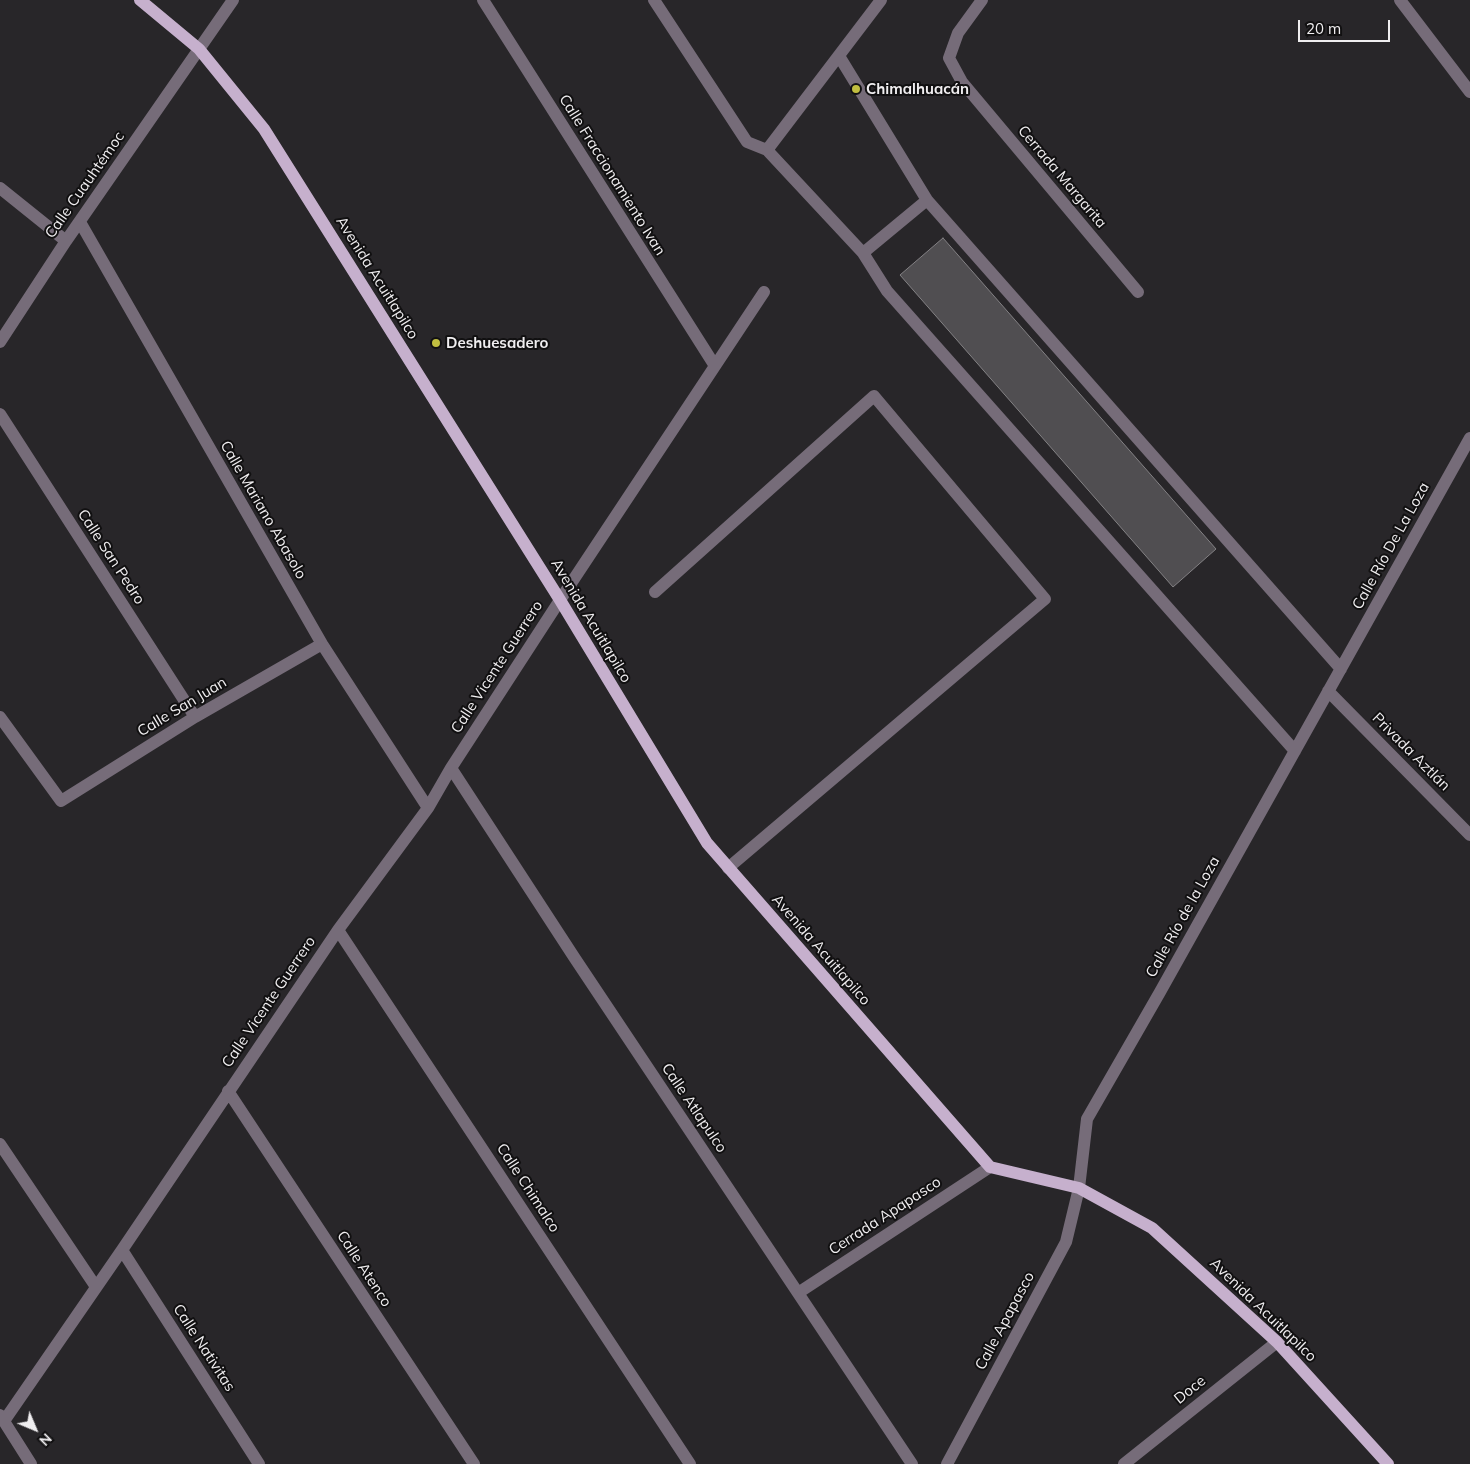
<!DOCTYPE html>
<html>
<head>
<meta charset="utf-8">
<style>
  body { margin:0 }
  #map { position:relative; width:1470px; height:1464px; overflow:hidden; background:#282629; font-family:Mulish,sans-serif }
  canvas { display:block }
  .north { position:absolute; left:10px; top:1404px; width:50px; height:50px; -webkit-text-stroke:4px #111011; paint-order:stroke; rotate:135deg; font-size:14px; font-weight:700; line-height:20px; text-align:center; color:#f0eef0 }
  .north::after { content:''; display:block; margin:auto; width:18px; height:22px; background:#f0eef0; clip-path:polygon(50% 0,100% 100%,50% 72%,0 100%) }
  .scale { position:absolute; left:1298px; top:20px; width:92px; height:22px; box-sizing:border-box; border:2px solid #f0eef0; border-top:0; padding-left:6px; font-size:15px; line-height:18px; white-space:nowrap; color:#f0eef0; -webkit-text-stroke:4px #111011; paint-order:stroke }
</style>
</head>
<body>
<div id="map">
<canvas width="1470" height="1464"></canvas>
<div class="north">N</div>
<div class="scale">20 m</div>
</div>
<script>
const c = document.querySelector('canvas').getContext('2d');
c.lineJoin = 'round';
function fillPath(path, color) { c.fillStyle = color; c.fill(path, 'evenodd'); }
const toPath = rows => new Path2D(rows.map(r => 'M' + r).join(''));
function trace(path, color, width, dash) { c.strokeStyle = color; c.lineWidth = width; c.lineCap = dash ? 'butt' : 'round'; c.setLineDash(dash || []); c.stroke(path); }
function label(font, color, halo, rows, align = 'center') {
  c.font = font + ' Mulish,sans-serif'; c.lineWidth = 4; c.setLineDash([]); c.textBaseline = 'middle'; c.strokeStyle = halo; c.fillStyle = color; for (const [text, x, y, turn = 0] of rows) {
    c.save(); c.translate(x, y); c.rotate((+turn || 0) * Math.PI / 180); c.textAlign = isNaN(turn) ? turn : align; if (halo) c.strokeText(text, 0, 0); c.fillText(text, 0, 0); c.restore();
  }
}
const building = toPath([
  [943,238,1216,549,1173,587,900,275,943,238]
]);
fillPath(building, '#504e51');
trace(building, '#838184', 1);
trace(toPath([
  [483,0,715,366],
  [654,0,747,142,767,150,863,253,887,291,1295,751],
  [982,0,958,33,949,58,962,82,1138,292],
  [1400,0,1470,92],
  [839,56,927,200],
  [767,150,881,0],
  [0,188,66,241],
  [80,222,322,644,428,808],
  [863,253,927,200,1341,669],
  [0,342,66,241,233,0],
  [0,414,195,717],
  [655,592,874,396,1045,599,728,868],
  [1328,691,1470,835],
  [0,717,61,801,195,717,322,644],
  [451,768,574,957,912,1464],
  [338,930,690,1464],
  [228,1091,474,1464],
  [0,1144,96,1287],
  [122,1250,259,1464],
  [798,1293,990,1167],
  [0,1415,31,1464],
  [4,1421,122,1250,338,930,428,808,451,768,560,600,764,292],
  [947,1464,1066,1242,1079,1188,1087,1119,1160,992,1470,438],
  [1124,1464,1277,1342]
]), '#766c79', 12);
trace(toPath([
  [140,0,199,49,264,129,560,600,707,843,990,1167,1079,1188,1152,1228,1277,1342,1388,1464]
]), '#c6b0cd', 12);
for (const [x, y, r, color] of [
  [856,89,5,"#c1be40"],
  [436,343,5,"#c1be40"]
]) { const dot = new Path2D(); dot.arc(x, y, r, 0, 2 * Math.PI); c.fillStyle = color; c.fill(dot); trace(dot, '#111011', 2); }
label('bold 15px', '#f0eef0', '#111011', [
  ["Chimalhuacán",866,89],
  ["Deshuesadero",446,343]
], 'left');
label('15px', '#f0eef0', '#111011', [
  ["Calle Fraccionamiento Ivan",612,175,58],
  ["Cerrada Margarita",1062,177,50],
  ["Calle Cuauhtémoc",85,185,-55],
  ["Avenida Acuitlapilco",377,278,58],
  ["Calle Mariano Abasolo",263,510,60],
  ["Calle Río De La Loza",1391,546,-61],
  ["Calle San Pedro",111,557,57],
  ["Avenida Acuitlapilco",591,621,59],
  ["Calle Vicente Guerrero",497,667,-57],
  ["Calle San Juan",182,707,-31],
  ["Privada Aztlán",1411,752,45],
  ["Calle Río de la Loza",1183,917,-61],
  ["Avenida Acuitlapilco",821,950,49],
  ["Calle Vicente Guerrero",269,1002,-56],
  ["Calle Atlapulco",694,1108,56],
  ["Calle Chimalco",528,1188,57],
  ["Cerrada Apapasco",885,1216,-33],
  ["Calle Atenco",364,1269,57],
  ["Avenida Acuitlapilco",1263,1310,44],
  ["Calle Apapasco",1005,1321,-62],
  ["Calle Nativitas",204,1348,57],
  ["Doce",1190,1390,-39]
]);
</script>
</body>
</html>
